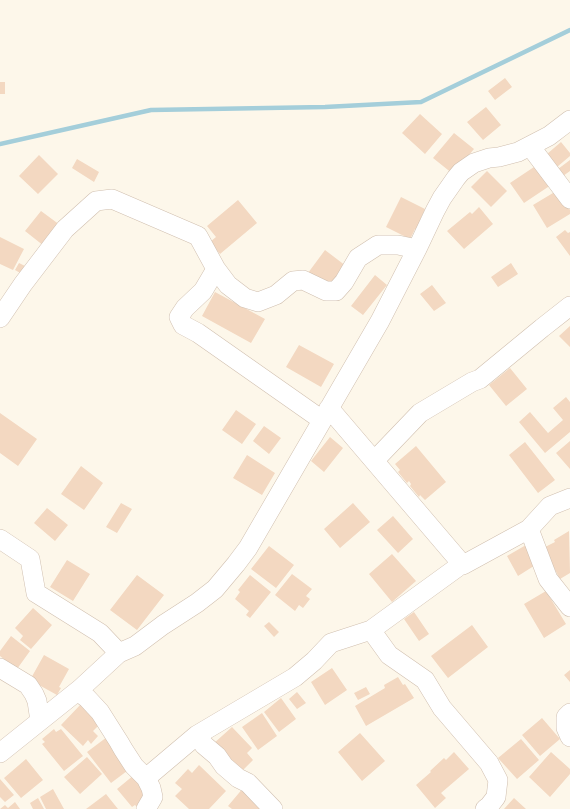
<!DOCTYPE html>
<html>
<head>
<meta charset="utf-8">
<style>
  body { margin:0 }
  canvas { display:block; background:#fdf7ea }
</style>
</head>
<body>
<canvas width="570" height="809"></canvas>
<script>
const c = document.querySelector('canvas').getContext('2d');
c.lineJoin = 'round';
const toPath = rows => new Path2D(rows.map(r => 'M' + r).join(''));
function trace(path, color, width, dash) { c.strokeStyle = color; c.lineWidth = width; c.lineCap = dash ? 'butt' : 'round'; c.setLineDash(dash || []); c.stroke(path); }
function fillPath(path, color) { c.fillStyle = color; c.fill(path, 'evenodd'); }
trace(toPath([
  [0,144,151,110,325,107,421,102,570,30]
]), '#a4ceda', 4.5);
fillPath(toPath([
  [505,78,512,87,495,100,488,91],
  [0,82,5,82,5,94,0,94],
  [486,107,501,125,483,140,467,122],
  [420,114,442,134,425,154,402,133],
  [454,133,474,149,453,174,433,158],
  [561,142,570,153,570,156,557,167,547,154],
  [39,155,58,174,38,194,19,176],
  [77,159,99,172,94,182,72,168],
  [570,160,570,171,563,176,558,169],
  [537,165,551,185,524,203,510,183],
  [487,171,507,191,491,207,471,187],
  [558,190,570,210,570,214,547,228,533,205],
  [401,197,425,209,420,220,427,224,423,233,415,229,410,239,386,227],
  [238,200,257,223,220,254,210,242,216,237,207,226],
  [479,207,493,224,464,249,447,231,470,212,472,214],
  [41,211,60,225,44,246,25,231],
  [565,230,568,233,570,232,570,256,556,237],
  [0,237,24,249,13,270,0,264],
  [325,250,346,266,329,289,308,273],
  [19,263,27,267,22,274,15,270],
  [511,263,518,274,498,287,491,277],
  [375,275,387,285,363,315,351,306],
  [432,285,446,303,434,311,420,294],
  [215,292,265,319,251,343,202,316],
  [570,326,570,347,559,336],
  [299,345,334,364,321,387,286,367],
  [510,368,527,389,506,406,489,385],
  [566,397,570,402,570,432,545,453,519,422,530,412,548,433,563,420,553,408],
  [236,410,256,424,242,444,222,430],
  [0,413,37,439,18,466,0,453],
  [264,426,281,438,269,454,253,441],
  [330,437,343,448,324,472,311,461],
  [570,441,570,469,556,453],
  [525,442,555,480,538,493,509,455],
  [416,446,446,482,425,500,420,495,419,497,410,486,411,484,409,481,407,483,398,472,400,470,395,464],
  [247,455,275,473,262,495,233,478],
  [81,466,103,483,84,510,61,494],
  [121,503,132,509,117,533,106,527],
  [353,503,370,522,340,548,324,529],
  [47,508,68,525,55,541,34,523],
  [393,516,413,539,398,553,377,530],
  [569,531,570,573,560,579,543,548,555,542,554,540],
  [526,545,537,564,518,576,507,556],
  [269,546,294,565,276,588,251,569],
  [392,554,416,581,392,602,369,574],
  [67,560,90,574,73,601,50,587],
  [292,574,312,589,306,596,310,599,303,608,299,605,295,611,275,595],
  [137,575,164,595,137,630,110,610],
  [250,575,271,592,250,618,246,615,249,611,235,599,240,592,238,590],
  [546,591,566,624,544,638,524,604],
  [33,608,52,625,31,649,20,640,23,636,15,628],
  [414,612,429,634,419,641,404,619],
  [269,622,279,632,274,637,264,626],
  [472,625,488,647,448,678,431,656],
  [11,636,30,651,17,669,0,656,0,651],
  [44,655,69,669,59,687,61,688,57,695,30,680],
  [332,668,347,690,325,705,311,682],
  [570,670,570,682,564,675],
  [398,677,403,685,405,684,414,698,366,726,355,706,385,688,384,685],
  [366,687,370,694,358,700,354,693],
  [297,692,306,703,297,709,289,699],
  [281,698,296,719,279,732,264,712],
  [82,703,102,722,93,731,98,736,91,744,88,740,83,746,61,725],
  [262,713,277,736,258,750,242,727],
  [542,718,560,739,540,756,522,735],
  [232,727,252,748,247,753,253,760,240,773,213,744],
  [54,729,56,732,61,729,83,756,64,771,42,744,45,742,42,739],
  [360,733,385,761,362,781,338,752],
  [107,737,131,768,111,783,87,752],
  [521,739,539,760,517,779,498,758],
  [454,752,469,769,441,793,446,798,435,808,416,785,431,772,430,771,444,758,446,760],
  [551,752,570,769,570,774,550,797,529,777],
  [87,757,102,774,80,794,64,777],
  [26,759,43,780,21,798,4,778],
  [199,765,226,791,209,809,189,809,175,796,182,789,175,783,188,769,192,773],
  [134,775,148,793,144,801,137,807,135,805,132,807,117,789],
  [0,779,14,795,5,802,0,797],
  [244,787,269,809,232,809,228,806],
  [53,789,64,809,46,809,40,797],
  [106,794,118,809,86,809],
  [38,798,44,809,33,809,30,803],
  [514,798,526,809,504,809],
  [15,802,20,809,0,809,5,805,8,808]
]), '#f3d8c1');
const minor = toPath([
  [530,146,570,199],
  [216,269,203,291,185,308,179,317,183,325,198,333,322,420],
  [0,318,23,284,65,229,96,201,112,199,198,236,216,269,228,285,245,298,258,302,276,295,293,281,303,280,326,291,336,291,344,282,358,258,378,245,398,245,417,249],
  [329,408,462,564],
  [374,461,420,413,472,382,480,379,542,328,570,306],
  [529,529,548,579,570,607],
  [0,539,30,559,36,593,100,633,119,653,80,689,0,753],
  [371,630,389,655,425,680,442,708,489,763,498,780,496,797,489,806,485,809],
  [119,653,135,646,163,625,197,603,215,589,236,564,248,548,380,321,417,249,435,211,442,198,456,178,461,172,474,163,489,158,499,157,518,152,549,136,570,120],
  [0,668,28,685,34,694,37,701,40,721],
  [80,689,80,693,87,698,100,712,119,742,123,749,134,766,146,778,151,788,153,797,146,809],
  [570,713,566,717,566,728,570,737],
  [197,735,204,745,217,756,224,766,238,778,248,783,273,809],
  [146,778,197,735,295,677,314,661,331,643,371,630,462,564,463,565,529,529,550,506,570,498]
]);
trace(minor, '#d0bfaf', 20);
trace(minor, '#fff', 19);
</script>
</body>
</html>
